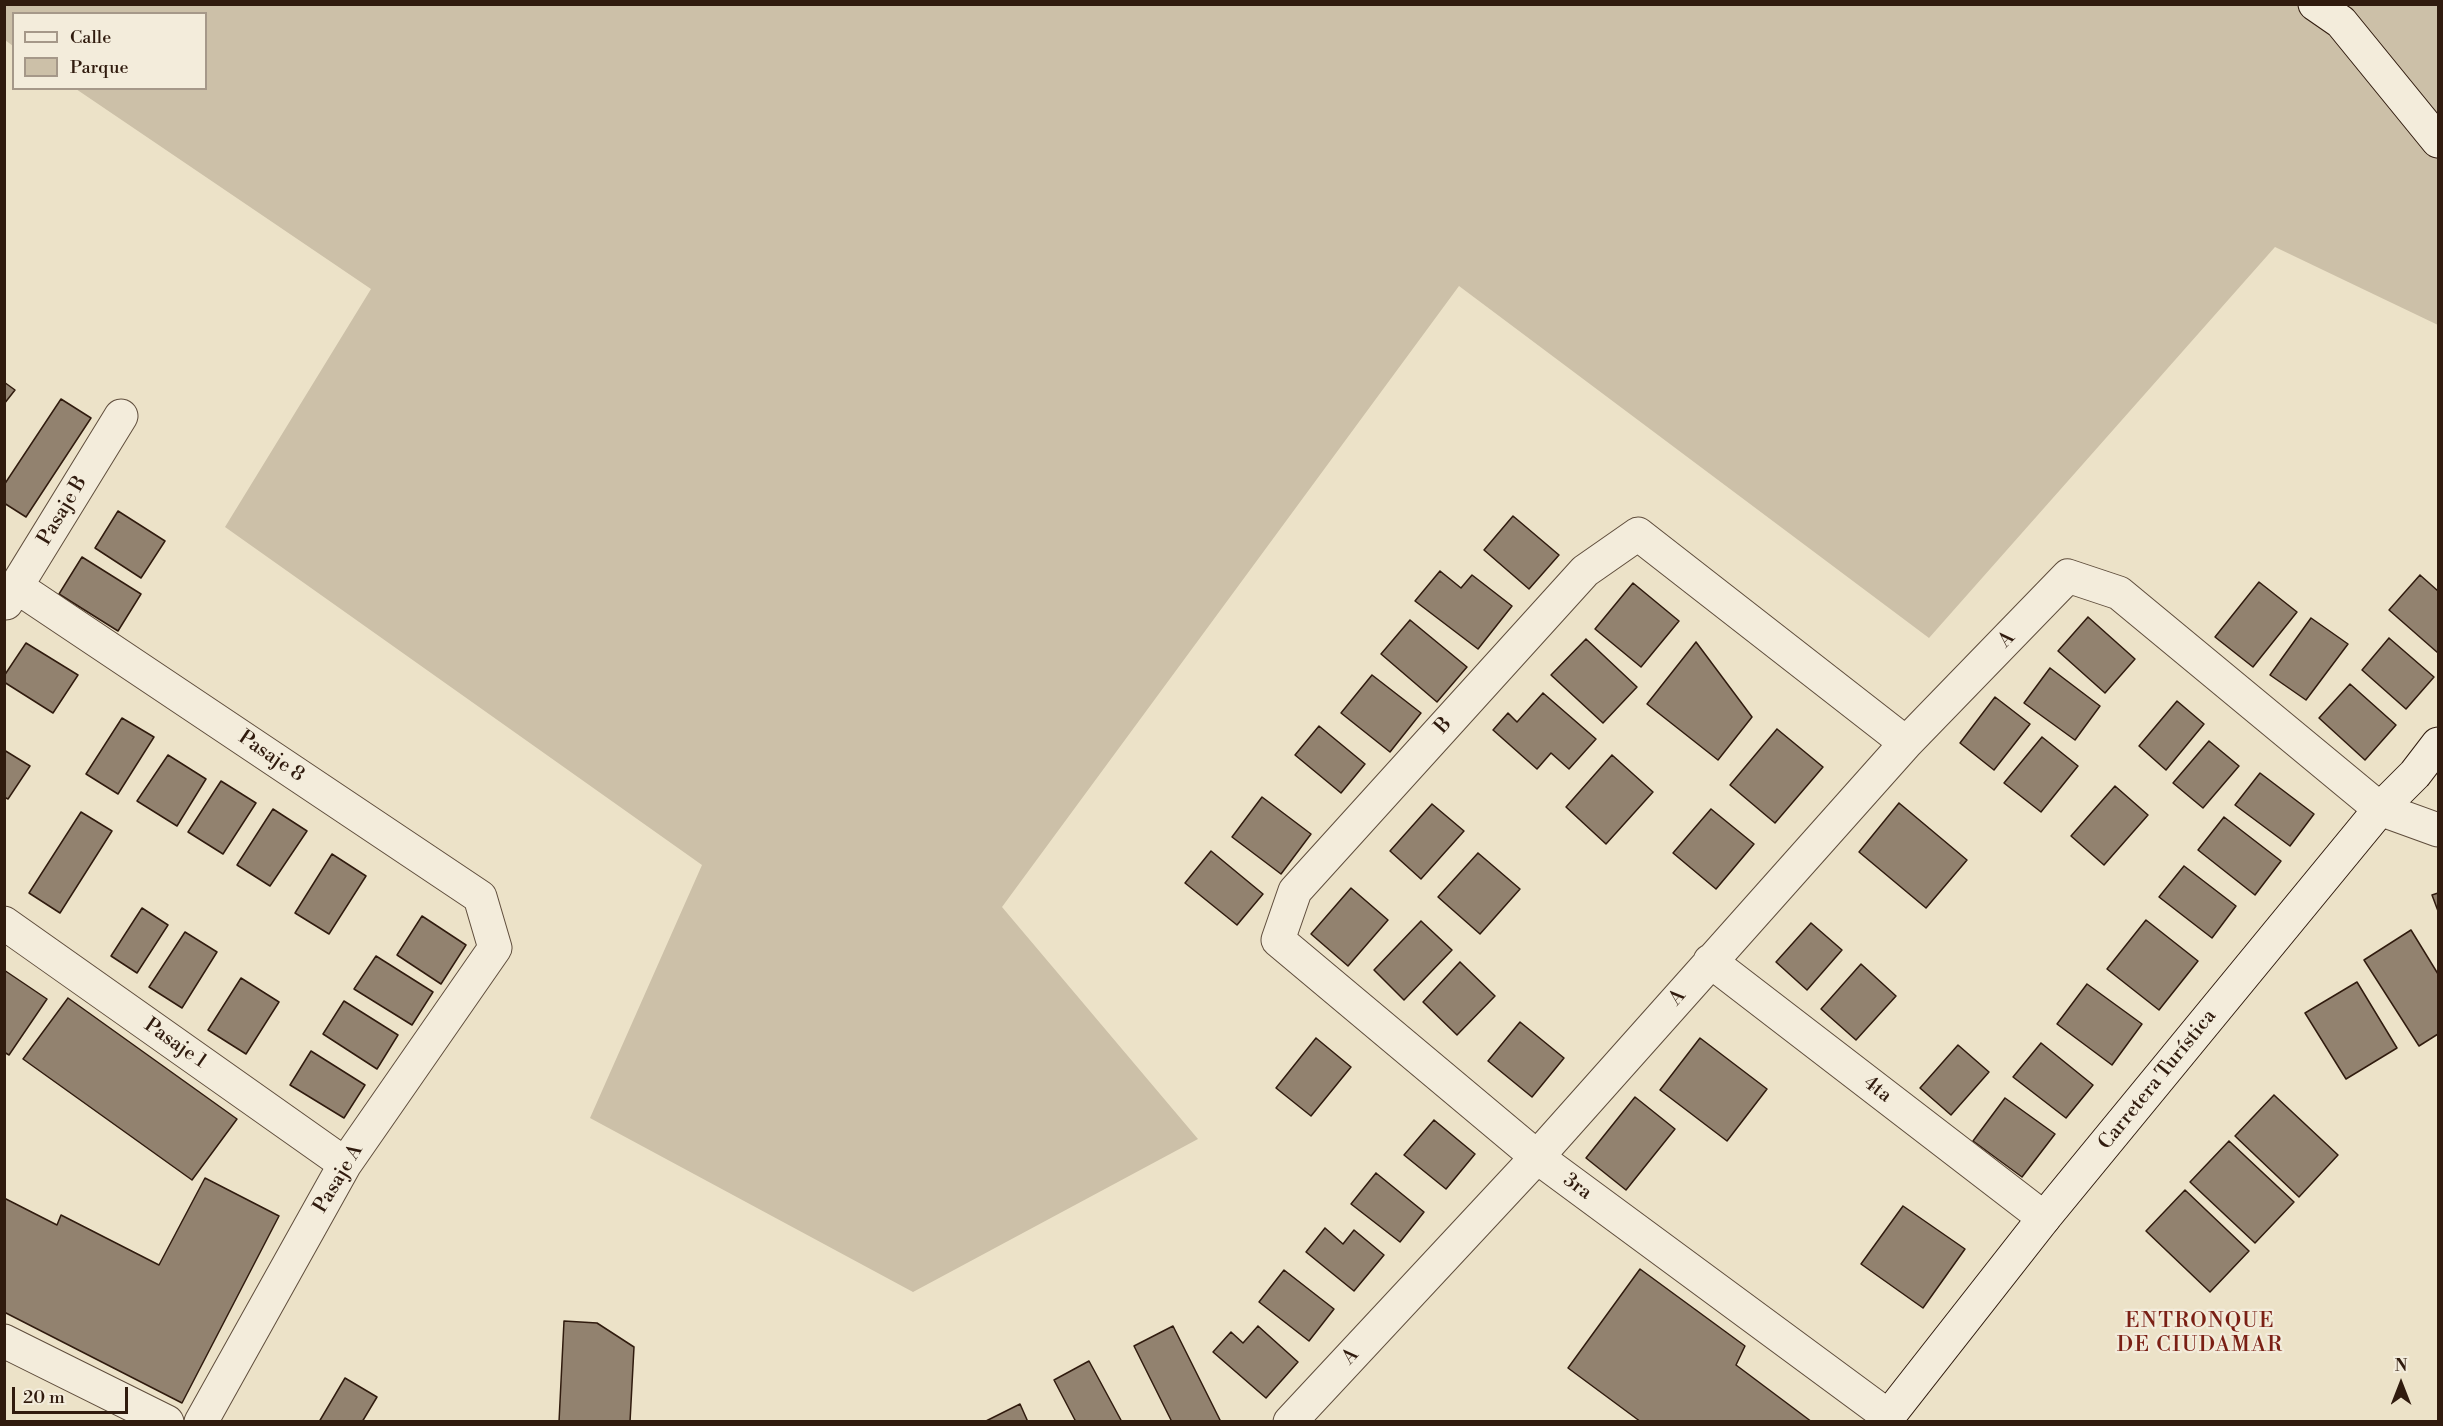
<!DOCTYPE html>
<html>
<head>
<meta charset="utf-8">
<style>
  body { margin:0 }
  #map { position:relative; width:2443px; height:1426px; overflow:hidden; background:#ece2c8; font-family:"Libre Bodoni",serif }
  canvas { display:block }
  .frame { position:absolute; inset:0; border:6px solid #301b0e; pointer-events:none }
  .legend { position:absolute; left:12px; top:12px; width:195px; height:78px; box-sizing:border-box; background:#f3ecdb; border:2px solid #a59889; margin:0; padding:8px 10px; list-style:none; font-size:18px; color:#301b0e }
  .legend li { display:flex; align-items:center; gap:12px; height:30px }
  .legend b { width:30px; border:2px solid #a59889 }
  .north { position:absolute; left:2371px; top:1354px; width:60px; height:60px; -webkit-text-stroke:4px #f3ecdb; paint-order:stroke; rotate:0deg; font-size:16px; font-weight:700; line-height:24px; text-align:center; color:#301b0e }
  .north::after { content:''; display:block; margin:auto; width:21px; height:27px; background:#301b0e; clip-path:polygon(50% 0,100% 100%,50% 72%,0 100%) }
  .scale { position:absolute; left:12px; top:1387px; width:116px; height:27px; box-sizing:border-box; border:3px solid #301b0e; border-top:0; padding-left:8px; font-size:18px; line-height:21px; white-space:nowrap; color:#301b0e; -webkit-text-stroke:4px #f3ecdb; paint-order:stroke }
</style>
</head>
<body>
<div id="map">
<canvas width="2443" height="1426"></canvas>
<div class="frame"></div>
<ul class="legend">
<li><b style="height:8px;background:#f3ecdb"></b>Calle</li>
<li><b style="height:16px;background:#ccc0a8"></b>Parque</li>
</ul>
<div class="north">N</div>
<div class="scale">20 m</div>
</div>
<script>
const c = document.querySelector('canvas').getContext('2d');
c.lineJoin = 'round';
function fillPath(path, color) { c.fillStyle = color; c.fill(path, 'evenodd'); }
const toPath = rows => new Path2D(rows.map(r => 'M' + r).join(''));
function trace(path, color, width, dash) { c.strokeStyle = color; c.lineWidth = width; c.lineCap = dash ? 'butt' : 'round'; c.setLineDash(dash || []); c.stroke(path); }
function label(font, color, halo, rows, align = 'center') {
  c.font = font + ' "Libre Bodoni",serif'; c.lineWidth = 4.5; c.setLineDash([]); c.textBaseline = 'middle'; c.strokeStyle = halo; c.fillStyle = color; for (const [text, x, y, turn = 0] of rows) {
    c.save(); c.translate(x, y); c.rotate((+turn || 0) * Math.PI / 180); c.textAlign = isNaN(turn) ? turn : align; if (halo) c.strokeText(text, 0, 0); c.fillText(text, 0, 0); c.restore();
  }
}
fillPath(toPath([
  [4,5,2438,5,2438,325,2275,247,1929,638,1459,286,1002,907,1198,1139,913,1292,590,1118,702,865,225,527,371,289,76,89,206,88,206,14,14,14,13,46,5,40]
]), '#ccc0a8');
const building = toPath([
  [4,382,15,390,4,404,4,382],
  [61,399,91,418,26,517,4,503,4,485,61,399],
  [118,511,165,541,141,578,95,548,118,511],
  [1513,516,1559,555,1529,589,1484,550,1513,516],
  [82,557,141,594,118,631,59,594,82,557],
  [1440,571,1461,588,1472,575,1512,606,1478,649,1415,601,1440,571],
  [2420,575,2438,591,2438,653,2389,610,2420,575],
  [2259,582,2297,612,2253,667,2215,637,2259,582],
  [1633,583,1679,621,1641,667,1595,629,1633,583],
  [2088,617,2135,659,2105,693,2058,651,2088,617],
  [2311,618,2348,644,2306,700,2270,675,2311,618],
  [1410,620,1467,667,1437,702,1381,654,1410,620],
  [2389,638,2434,677,2406,709,2362,670,2389,638],
  [1586,639,1637,687,1603,723,1551,675,1586,639],
  [1696,642,1752,717,1718,760,1647,704,1696,642],
  [26,643,78,675,53,713,4,682,4,676,26,643],
  [2050,668,2100,706,2075,740,2024,703,2050,668],
  [1372,675,1421,713,1390,752,1341,713,1372,675],
  [2350,684,2396,725,2365,760,2319,718,2350,684],
  [1543,693,1596,739,1569,769,1551,753,1537,769,1493,730,1508,713,1517,722,1543,693],
  [1995,697,2030,724,1994,770,1960,743,1995,697],
  [2177,701,2204,724,2166,770,2139,746,2177,701],
  [122,718,154,737,118,794,86,774,122,718],
  [1319,726,1365,764,1341,793,1295,755,1319,726],
  [1777,729,1823,767,1775,823,1730,785,1777,729],
  [2042,737,2078,766,2041,812,2004,783,2042,737],
  [2209,741,2239,766,2203,808,2173,783,2209,741],
  [4,750,30,766,8,799,4,797,4,750],
  [168,755,206,779,177,826,137,801,168,755],
  [1612,755,1653,792,1606,844,1566,807,1612,755],
  [2260,773,2314,814,2290,846,2235,805,2260,773],
  [221,781,256,803,223,854,188,832,221,781],
  [2115,786,2148,815,2104,865,2071,836,2115,786],
  [1262,797,1311,834,1281,874,1232,837,1262,797],
  [1899,803,1967,860,1926,908,1859,852,1899,803],
  [1432,804,1464,831,1421,879,1390,851,1432,804],
  [273,809,307,831,270,886,237,865,273,809],
  [1711,809,1754,844,1716,889,1673,853,1711,809],
  [81,812,112,831,60,913,29,893,81,812],
  [2224,817,2281,861,2255,895,2198,850,2224,817],
  [1211,851,1263,894,1237,925,1185,883,1211,851],
  [1478,853,1520,889,1480,934,1438,897,1478,853],
  [332,854,366,876,329,934,295,913,332,854],
  [2184,866,2236,906,2212,938,2159,897,2184,866],
  [1351,888,1388,920,1348,966,1311,934,1351,888],
  [2438,893,2438,911,2432,895,2438,893],
  [142,908,168,925,137,973,111,956,142,908],
  [422,916,466,945,441,984,397,955,422,916],
  [2146,920,2198,961,2159,1010,2107,969,2146,920],
  [1421,921,1452,950,1404,1000,1374,970,1421,921],
  [1811,923,1842,950,1807,990,1776,962,1811,923],
  [2411,930,2438,974,2438,1034,2419,1046,2364,960,2411,930],
  [185,932,217,952,182,1008,149,987,185,932],
  [376,956,433,992,412,1025,354,989,376,956],
  [1460,962,1495,996,1457,1035,1423,1002,1460,962],
  [1861,964,1896,996,1856,1040,1821,1009,1861,964],
  [4,970,47,999,9,1055,4,1052,4,970],
  [241,978,279,1002,246,1054,208,1030,241,978],
  [2357,982,2397,1048,2346,1079,2305,1013,2357,982],
  [2087,984,2142,1024,2112,1065,2057,1024,2087,984],
  [68,998,237,1119,192,1180,23,1059,68,998],
  [344,1001,398,1035,377,1069,323,1034,344,1001],
  [1520,1022,1564,1058,1532,1097,1488,1061,1520,1022],
  [1316,1038,1351,1067,1311,1116,1276,1088,1316,1038],
  [1700,1038,1767,1089,1727,1141,1660,1090,1700,1038],
  [2041,1043,2093,1085,2066,1118,2013,1077,2041,1043],
  [1958,1045,1989,1072,1951,1115,1920,1088,1958,1045],
  [311,1051,365,1085,344,1118,290,1085,311,1051],
  [2274,1095,2338,1155,2299,1197,2235,1136,2274,1095],
  [1635,1097,1675,1129,1626,1190,1586,1158,1635,1097],
  [2005,1098,2055,1134,2022,1177,1973,1141,2005,1098],
  [1434,1120,1475,1154,1446,1189,1404,1155,1434,1120],
  [2229,1141,2294,1202,2255,1243,2190,1182,2229,1141],
  [1376,1173,1424,1212,1400,1242,1351,1204,1376,1173],
  [205,1178,279,1216,182,1403,4,1312,4,1198,57,1225,61,1215,159,1265,205,1178],
  [2185,1190,2249,1251,2210,1292,2146,1231,2185,1190],
  [1903,1206,1965,1249,1923,1308,1861,1264,1903,1206],
  [1325,1228,1343,1244,1354,1230,1384,1255,1354,1291,1306,1252,1325,1228],
  [1640,1269,1745,1346,1736,1365,1812,1422,1641,1422,1568,1368,1640,1269],
  [1284,1270,1334,1309,1309,1341,1259,1302,1284,1270],
  [564,1321,597,1323,634,1347,630,1422,559,1422,564,1321],
  [1173,1326,1221,1422,1172,1422,1134,1346,1173,1326],
  [1258,1326,1298,1362,1266,1398,1213,1352,1231,1332,1243,1343,1258,1326],
  [1089,1361,1122,1422,1076,1422,1054,1380,1089,1361],
  [345,1378,377,1397,362,1422,319,1422,345,1378],
  [1020,1404,1028,1422,984,1422,1020,1404]
]);
fillPath(building, '#92826f');
trace(building, '#301b0e', 1.5);
const street = toPath([
  [17,587,480,897,495,948,345,1164,201,1422],
  [6,603,121,416],
  [4,923,345,1164],
  [1710,961,2044,1218],
  [4,1341,167,1422],
  [1888,1416,1537,1157,1278,940,1295,891,1585,571,1638,534,1906,743],
  [1290,1422,1537,1157,1906,743,2068,576,2119,593,2380,809,2438,830]
]);
const secondary = toPath([
  [2315,4,2341,22,2438,141],
  [1884,1422,2044,1218,2380,809,2415,774,2438,744]
]);
trace(street, '#5f4d3c', 35);
trace(secondary, '#301b0e', 35);
trace(street, '#f3ecdb', 33);
trace(secondary, '#f3ecdb', 33);
label('20px', '#301b0e', '#f3ecdb', [
  ["Pasaje B",63,511,-59],
  ["A",2007,640,-46],
  ["B",1444,726,-48],
  ["Pasaje 8",271,757,34],
  ["A",1678,998,-49],
  ["Pasaje 1",175,1044,35],
  ["Carretera Turística",2158,1080,-51],
  ["4ta",1877,1090,38],
  ["Pasaje A",339,1179,-59],
  ["3ra",1577,1187,36],
  ["A",1351,1357,-47]
]);
c.letterSpacing = '1.5px';
label('21px', '#7a1f14', '#f3ecdb', [
  ["ENTRONQUE",2200,1322],
  ["DE CIUDAMAR",2200,1346]
]);
c.letterSpacing = '0px';
</script>
</body>
</html>
